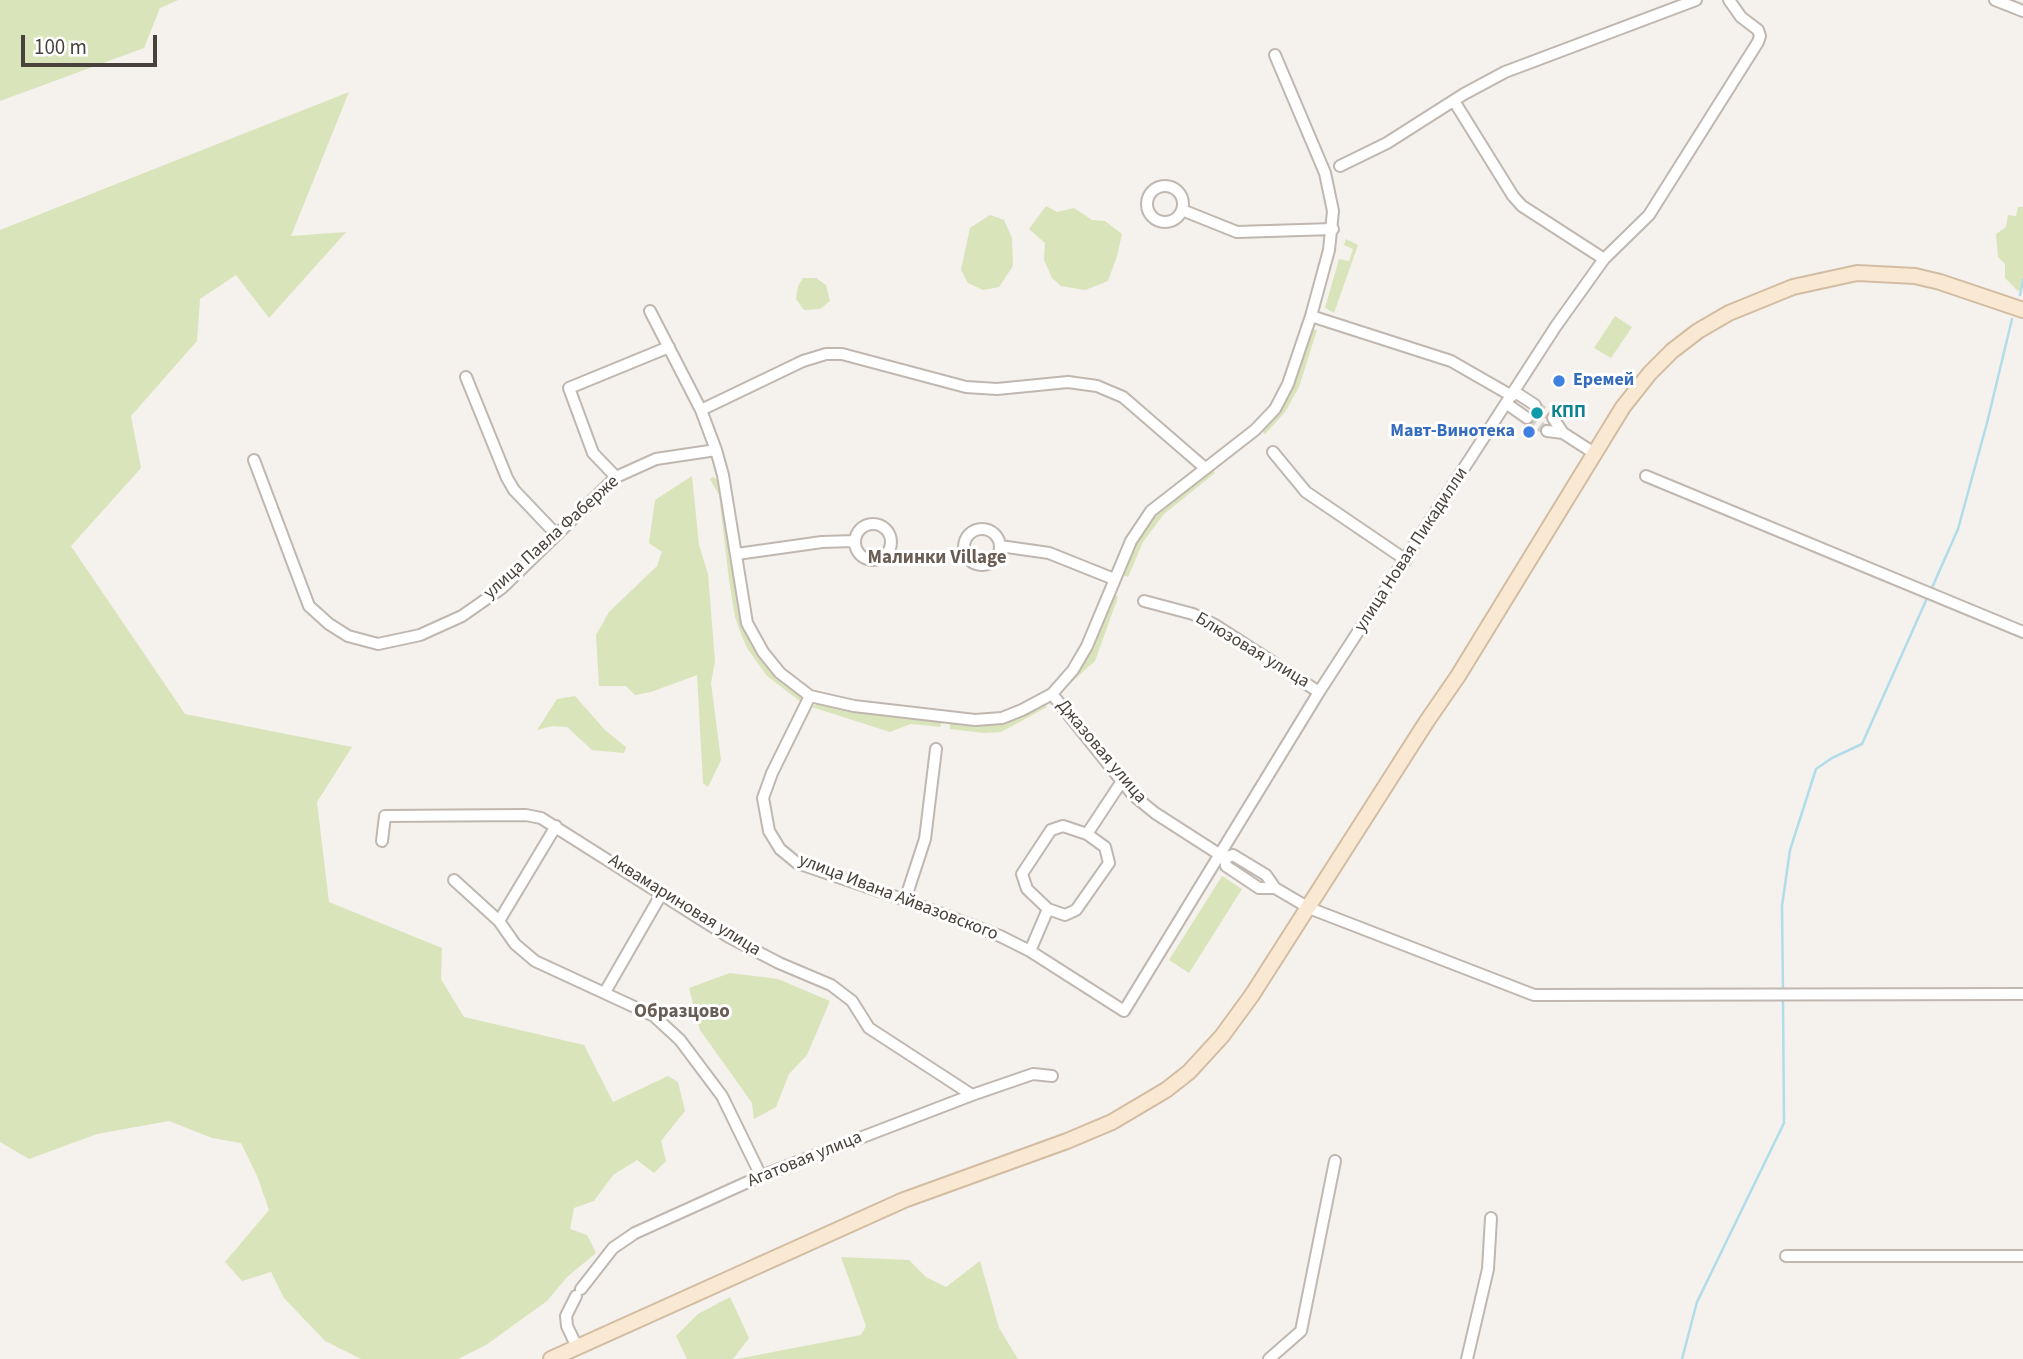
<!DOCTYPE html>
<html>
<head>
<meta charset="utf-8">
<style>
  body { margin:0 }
  #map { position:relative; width:2023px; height:1359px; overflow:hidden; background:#f5f1ed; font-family:"Source Sans 3",sans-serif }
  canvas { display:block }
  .scale { position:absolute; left:21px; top:35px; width:136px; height:32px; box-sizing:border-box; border:4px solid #49413b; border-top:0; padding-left:9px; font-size:21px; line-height:24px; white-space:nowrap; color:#49413b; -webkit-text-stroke:5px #fff; paint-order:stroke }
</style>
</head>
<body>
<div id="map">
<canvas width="2023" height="1359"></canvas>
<div class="scale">100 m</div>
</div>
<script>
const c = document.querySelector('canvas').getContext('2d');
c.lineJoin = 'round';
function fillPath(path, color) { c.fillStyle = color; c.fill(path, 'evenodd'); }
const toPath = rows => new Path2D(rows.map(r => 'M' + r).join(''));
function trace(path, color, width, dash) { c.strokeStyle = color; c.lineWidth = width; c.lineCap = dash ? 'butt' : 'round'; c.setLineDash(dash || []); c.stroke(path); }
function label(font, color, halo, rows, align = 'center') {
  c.font = font + ' "Source Sans 3",sans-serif'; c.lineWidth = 6; c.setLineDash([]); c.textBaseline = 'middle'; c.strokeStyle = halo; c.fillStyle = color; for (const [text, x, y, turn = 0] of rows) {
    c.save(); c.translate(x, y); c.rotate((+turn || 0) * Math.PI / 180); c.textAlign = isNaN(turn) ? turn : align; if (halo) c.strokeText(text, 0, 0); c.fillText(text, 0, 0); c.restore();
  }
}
fillPath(toPath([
  [0,0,178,0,160,8,144,48,0,101],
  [349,92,291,236,346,232,269,318,236,275,200,299,197,341,131,416,141,468,71,546,185,714,352,747,317,802,329,902,442,948,441,979,464,1017,584,1045,613,1102,668,1076,678,1082,685,1111,661,1141,666,1161,654,1173,637,1160,613,1175,594,1201,574,1208,570,1229,587,1235,596,1253,567,1277,547,1301,486,1345,458,1359,361,1359,325,1341,284,1298,271,1272,242,1281,225,1262,269,1210,258,1178,241,1143,212,1138,169,1121,97,1134,29,1159,0,1142,0,230],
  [1046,206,1057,212,1074,208,1092,220,1105,221,1122,234,1117,256,1108,281,1085,290,1061,286,1052,278,1044,260,1045,243,1029,229],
  [2018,207,2023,207,2023,287,2018,291,2005,278,2005,264,1998,257,1996,234,2006,227,2008,215,2016,216],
  [990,215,1004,220,1012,238,1013,266,999,287,983,290,968,283,961,270,970,228],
  [1346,239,1358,245,1334,313,1325,308,1339,259,1349,261,1353,249,1344,245],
  [803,278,816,278,826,285,830,301,820,309,804,310,796,299,798,286],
  [1615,316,1632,327,1611,358,1594,348],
  [1313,329,1317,330,1299,387,1285,412,1265,434,1261,430],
  [1212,469,1215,473,1164,514,1143,542,1128,577,1122,575,1135,543,1156,513],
  [692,476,699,545,708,574,715,661,711,683,721,760,708,787,703,783,697,675,651,692,635,695,626,686,599,686,596,635,609,612,657,566,662,552,649,543,655,500],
  [713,477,721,481,759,655,778,678,800,693,803,697,801,702,767,676,747,648,741,634,735,617,729,580,719,495,710,479],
  [1114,594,1118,597,1095,661,1066,687,1065,685],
  [575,696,605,730,626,747,624,753,592,750,567,727,553,726,537,730,557,699],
  [819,702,841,709,868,713,942,721,940,727,911,724,890,732,812,707],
  [1044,702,1047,707,1001,732,984,733,950,729,950,723,981,724],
  [1222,876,1242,889,1189,973,1169,960],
  [730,973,778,979,830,1001,807,1055,789,1074,776,1107,754,1119,752,1103,700,1030,689,988],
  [841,1257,909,1260,926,1277,946,1287,980,1261,999,1328,1018,1359,737,1359,861,1335,866,1326],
  [730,1297,749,1338,733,1359,687,1359,676,1336,698,1314]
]), '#d9e4ba');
trace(toPath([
  [2020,295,2023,280],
  [1931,590,1958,529,1987,423,2012,319],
  [1783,992,1782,906,1790,850,1816,769,1832,758,1862,744,1928,596],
  [1682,1359,1697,1302,1784,1123,1783,998]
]), '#b1ddea', 2.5);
trace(toPath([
  [1535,405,1553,418],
  [1527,418,1547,431]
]), '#d3cec9', 10, [10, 5]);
const street = toPath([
  [1995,0,2023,11],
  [1454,101,1513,196,1522,206,1604,259],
  [1340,166,1387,143,1464,94,1505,72,1696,0],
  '1147 204a18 18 0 1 1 36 0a18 18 0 1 1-36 0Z',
  [1182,210,1237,232,1333,229],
  [650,311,701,410,716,450,723,475,747,623,763,652,780,673,810,696,854,706,975,720,1002,718,1022,710,1052,694,1073,670,1087,646,1131,541,1151,511,1255,430,1275,409,1288,384,1311,316,1329,250,1333,211,1325,173,1275,55],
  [1311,316,1451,361,1512,396],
  [466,377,507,478,514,490,555,533],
  [1515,392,1535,405],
  [1507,404,1527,418],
  [701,410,803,361,826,354,842,354,966,387,997,389,1068,382,1097,386,1123,397,1205,468],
  [1547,431,1563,433,1553,418],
  [1563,433,1594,453],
  [1273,452,1306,492,1406,560],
  [254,460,309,606,329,624,348,636,378,644,420,635,462,616,502,588,616,477,656,459,716,450],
  [1646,476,2023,632],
  [616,477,593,453,569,388,669,347],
  '855 542a18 18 0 1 1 36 0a18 18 0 1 1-36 0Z',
  '964 547a18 18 0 1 1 36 0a18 18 0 1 1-36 0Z',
  [1000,546,1049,553,1114,579],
  [737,554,822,542,855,541],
  [1144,601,1193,614,1215,625,1319,692],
  [1052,694,1133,795,1155,813,1225,858],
  [810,696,772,773,763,798,769,831,780,849,797,863,905,900,1000,936,1030,951,1124,1011,1319,692,1556,326,1604,259,1649,215,1758,42,1760,36,1758,30,1741,17,1729,0],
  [382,841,385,816,526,815,541,818,729,937,779,963,831,985,852,1001,869,1028,972,1095],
  [1233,855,1266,875,1275,888,1259,888,1226,866,1225,858,1233,855],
  [454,880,499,921,515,944,535,961,654,1016,680,1040,722,1096,761,1176],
  [1275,888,1309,908,1534,995,2023,994],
  [905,900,925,839,936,749],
  [1048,909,1027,889,1022,874,1051,830,1063,826,1087,834],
  [499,921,556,826],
  [1030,951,1048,909,1065,915,1076,910,1109,863,1105,847,1087,834,1122,781],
  [605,992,662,893],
  [1786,1256,2023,1256],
  [581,1289,613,1248,635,1233,761,1176,972,1095,1033,1074,1052,1076],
  [576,1296,566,1316,567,1326,577,1347],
  [1269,1359,1301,1331,1335,1161],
  [1467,1359,1488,1269,1491,1218]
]);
const secondary = toPath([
  [551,1359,904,1200,1067,1141,1112,1122,1166,1090,1189,1072,1222,1036,1252,995,1427,721,1458,676,1623,407,1650,373,1672,351,1698,331,1729,313,1793,287,1857,273,1915,276,1940,282,2023,310]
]);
trace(street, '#c0b7b0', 14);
trace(secondary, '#d2bda3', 18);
trace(street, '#fff', 10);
trace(secondary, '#fae9d2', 14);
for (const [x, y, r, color] of [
  [1559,381,7,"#3f7fe0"],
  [1537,413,7,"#0f9aa8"],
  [1529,432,7,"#3f7fe0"]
]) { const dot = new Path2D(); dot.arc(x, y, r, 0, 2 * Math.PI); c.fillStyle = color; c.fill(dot); trace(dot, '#fff', 2.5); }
label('bold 18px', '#366cbe', '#fff', [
  ["Еремей",1573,381],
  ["Мавт-Винотека",1515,432,"right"]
], 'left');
label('bold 18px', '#0d838f', '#fff', [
  ["КПП",1551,413]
], 'left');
label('18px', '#49413b', '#fff', [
  ["улица Павла Фаберже",552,538,-42],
  ["улица Новая Пикадилли",1412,550,-57],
  ["Блюзовая улица",1252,651,31],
  ["Джазовая улица",1101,752,50],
  ["улица Ивана Айвазовского",898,898,21],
  ["Аквамариновая улица",684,906,32],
  ["Агатовая улица",805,1160,-22]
]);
label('bold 19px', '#6a5d53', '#fff', [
  ["Малинки Village",937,559],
  ["Образцово",682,1013]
]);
</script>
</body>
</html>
